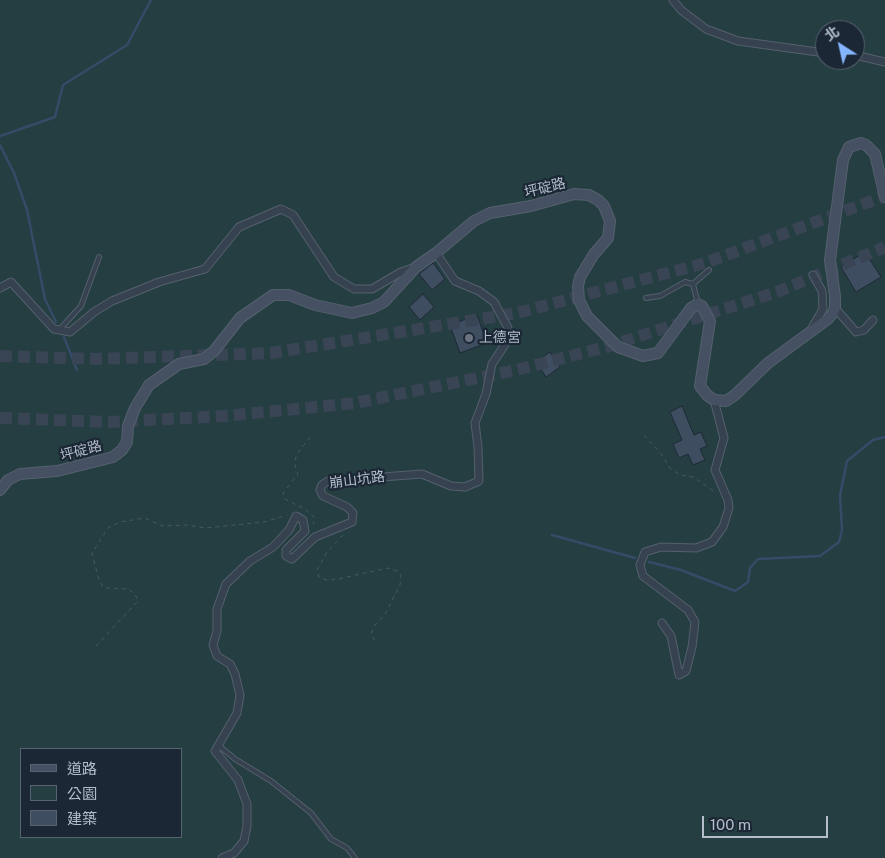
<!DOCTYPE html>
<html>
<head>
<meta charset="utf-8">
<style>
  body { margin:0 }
  #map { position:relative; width:885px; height:858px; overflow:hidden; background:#233040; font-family:"Public Sans","Noto Sans TC",sans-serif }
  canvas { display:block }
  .legend { position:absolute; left:20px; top:748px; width:162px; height:90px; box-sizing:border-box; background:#1c2735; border:1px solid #586371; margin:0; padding:6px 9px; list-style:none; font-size:15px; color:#b3bdcb }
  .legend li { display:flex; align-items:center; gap:10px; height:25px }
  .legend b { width:25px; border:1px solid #586371 }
  .north { position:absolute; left:815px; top:20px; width:50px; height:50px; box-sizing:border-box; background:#1c2735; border:1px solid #586371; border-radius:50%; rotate:325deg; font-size:14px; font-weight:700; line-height:20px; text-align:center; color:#b3bdcb }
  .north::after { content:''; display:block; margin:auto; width:18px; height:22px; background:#84b5ff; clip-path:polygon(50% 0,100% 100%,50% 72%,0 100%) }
  .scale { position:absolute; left:702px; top:816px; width:126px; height:22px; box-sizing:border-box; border:2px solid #b3bdcb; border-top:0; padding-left:6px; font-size:15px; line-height:18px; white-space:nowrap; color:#b3bdcb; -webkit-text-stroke:4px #1c2735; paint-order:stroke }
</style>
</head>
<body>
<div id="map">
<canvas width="885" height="858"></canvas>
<ul class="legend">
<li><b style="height:6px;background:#455163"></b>道路</li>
<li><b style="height:14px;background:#253e41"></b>公園</li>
<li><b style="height:14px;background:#3e4e60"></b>建築</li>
</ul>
<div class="north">北</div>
<div class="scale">100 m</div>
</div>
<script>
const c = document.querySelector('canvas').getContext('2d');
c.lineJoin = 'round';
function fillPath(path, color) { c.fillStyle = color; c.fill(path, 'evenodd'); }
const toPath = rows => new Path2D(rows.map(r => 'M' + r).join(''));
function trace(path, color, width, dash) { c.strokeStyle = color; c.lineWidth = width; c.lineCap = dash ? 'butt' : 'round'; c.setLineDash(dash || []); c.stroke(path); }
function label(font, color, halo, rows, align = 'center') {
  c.font = font + ' "Public Sans","Noto Sans TC",sans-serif'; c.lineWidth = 4.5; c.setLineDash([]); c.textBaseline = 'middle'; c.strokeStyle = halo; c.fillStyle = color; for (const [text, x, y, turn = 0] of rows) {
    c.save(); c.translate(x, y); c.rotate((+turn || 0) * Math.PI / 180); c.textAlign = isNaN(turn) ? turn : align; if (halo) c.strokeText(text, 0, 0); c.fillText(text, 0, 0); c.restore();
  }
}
fillPath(toPath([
  [0,0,885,0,885,858,0,858],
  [825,30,855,30,855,60,825,60],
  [21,749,181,749,181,837,21,837]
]), '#253e41');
trace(toPath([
  [0,136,55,117,63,85,127,45,151,0],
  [0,145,14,173,27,210,45,299,56,322],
  [64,337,77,370],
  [552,535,635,558],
  [649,562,681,570,735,591,748,582,750,568,758,559,820,556,839,542,842,530,840,495,847,461,873,440,885,437]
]), '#354b68', 2.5);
const building = toPath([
  [865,252,881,277,856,292,841,267,865,252],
  [433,263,445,279,432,290,419,274,433,263],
  [423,294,434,307,420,320,409,307,423,294],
  [477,315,487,343,460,353,450,325,477,315],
  [550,352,560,367,546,377,536,362,550,352],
  [682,406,694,435,701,432,707,446,700,449,705,460,693,465,688,454,679,458,673,444,682,440,670,412,682,406]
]);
fillPath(building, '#3e4e60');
trace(building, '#1e2937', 1);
trace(toPath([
  [0,356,96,359,271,353,517,313,705,263,885,196],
  [0,418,109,422,225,416,355,403,516,370,606,347,777,292,885,247]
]), '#394555', 12, [12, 6]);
const lane = toPath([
  [693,284,698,304],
  [646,298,660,296,685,282,693,284,709,270],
  [60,329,81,306,99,257],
  [218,745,235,759,271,781,311,813,331,839,347,848,355,858]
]);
const street = toPath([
  [673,0,681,10,706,29,738,41,825,53],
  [855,55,885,62],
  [0,288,11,282,54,329,70,332,94,312,112,301,159,282,205,269,239,227,281,209,293,215,334,277,354,289,372,289,401,272,413,268],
  [835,308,856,332,864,330,873,320],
  [812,328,823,309,822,291,813,275],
  [662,623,671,636,679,675,686,671,692,647,695,622,688,610,643,576,640,565,645,552,661,547,696,548,712,542,723,527,729,508,728,500,715,470,724,438,714,400],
  [222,858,234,853,244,841,247,826,247,804,238,780,215,751,237,713,240,695,235,674,230,664,217,656,213,645,217,631,217,609,226,584,250,561,273,547,289,530,296,516,303,520,305,531,286,550,286,556,292,559,315,537,352,522,353,513,347,507,323,496,320,490,322,485,328,481,422,474,451,486,465,487,479,481,478,447,475,423,486,394,492,364,506,343,508,328,494,302,479,291,455,281,436,253]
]);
const secondary = toPath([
  [0,490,8,480,20,474,57,471,113,457,122,450,127,442,128,426,135,408,149,385,179,364,204,359,214,351,240,318,273,295,289,295,315,305,352,313,372,308,384,302,416,267,436,253,474,221,490,213,531,206,574,194,589,195,598,200,604,206,610,221,608,238,594,254,580,277,578,286,579,300,587,316,618,347,643,356,658,353,691,308,698,304,702,306,710,321,700,386,707,395,714,400,726,401,735,395,768,363,828,319,833,313,835,308,835,296,830,260,843,160,849,147,861,143,866,145,875,154,885,197]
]);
trace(lane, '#55606e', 6);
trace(street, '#55606e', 9);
trace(secondary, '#55606e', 12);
trace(toPath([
  [644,435,662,455,670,468,680,475,693,477,715,492],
  [310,437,296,456,295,465,298,474,283,493,285,499,305,509,315,518,313,524],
  [343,535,327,552,317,570,319,577,327,580,338,579,388,568,397,571,401,575,400,585,385,614,374,626,371,634,375,641],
  [96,646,138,601,135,594,128,589,104,588,99,580,92,553,108,528,120,522,145,518,162,526,186,525,206,528,264,522,287,515]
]), '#435b5e', 1, [4, 4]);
trace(lane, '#374250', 4);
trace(street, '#374250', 7);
trace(secondary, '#455163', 10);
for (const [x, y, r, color] of [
  [469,338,5,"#6b7280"]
]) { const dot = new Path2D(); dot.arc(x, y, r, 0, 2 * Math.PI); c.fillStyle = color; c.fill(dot); trace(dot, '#1c2735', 2); }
label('14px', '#b3bdcb', '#1c2735', [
  ["坪碇路",545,188,-14],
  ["坪碇路",81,451,-15],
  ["崩山坑路",357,480,-7]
]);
label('14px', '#b3bdcb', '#1c2735', [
  ["上德宮",479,338]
], 'left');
</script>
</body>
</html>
